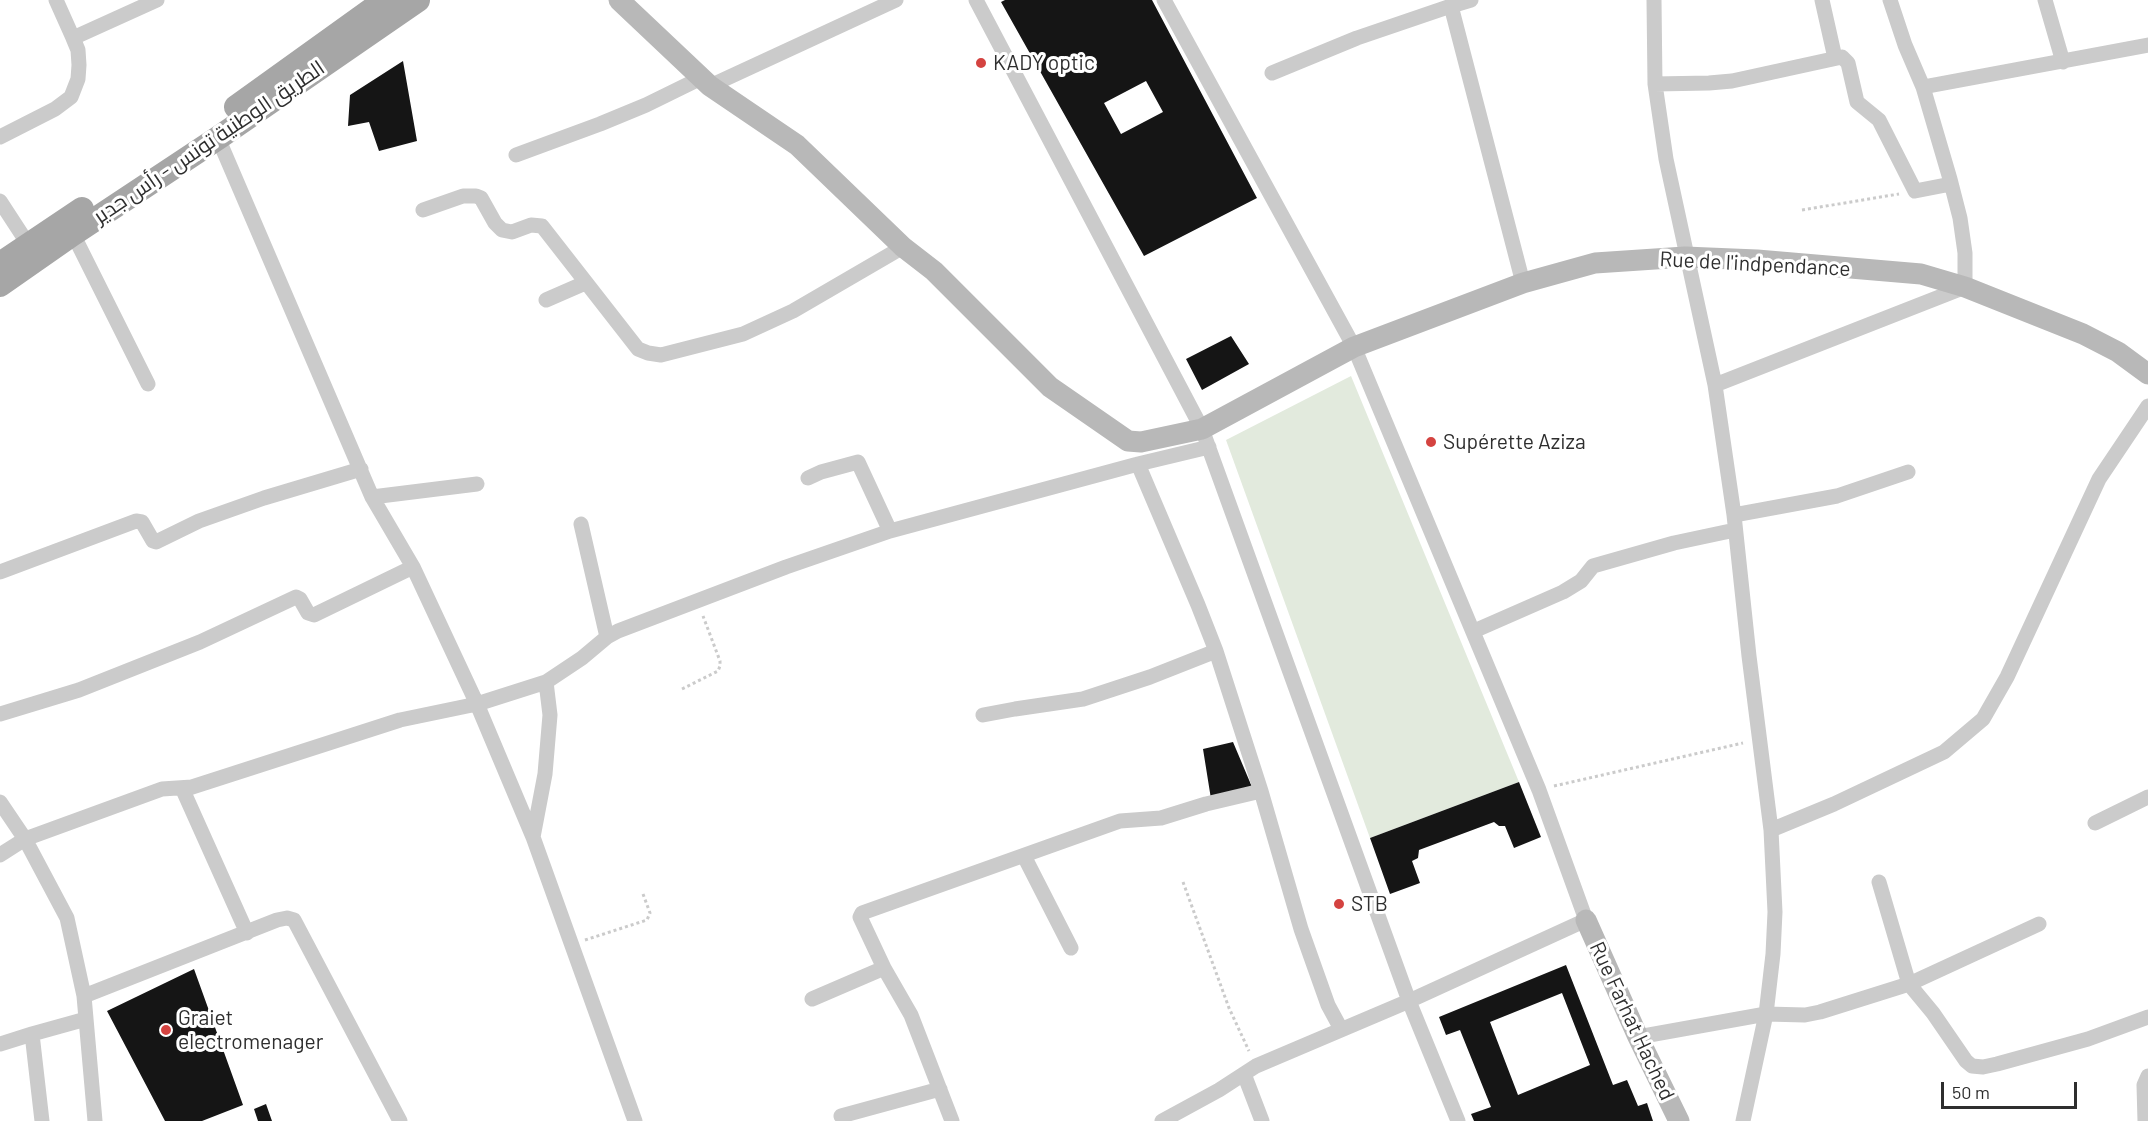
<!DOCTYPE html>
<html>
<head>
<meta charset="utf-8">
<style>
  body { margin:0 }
  #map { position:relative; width:2148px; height:1121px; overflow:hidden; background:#fff; font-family:Barlow,sans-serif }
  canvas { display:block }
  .scale { position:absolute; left:1941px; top:1082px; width:136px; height:27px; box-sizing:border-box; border:3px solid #2e2e2e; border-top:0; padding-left:8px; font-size:18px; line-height:21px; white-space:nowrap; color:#2e2e2e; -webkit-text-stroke:4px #fff; paint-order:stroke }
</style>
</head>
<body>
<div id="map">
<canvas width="2148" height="1121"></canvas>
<div class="scale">50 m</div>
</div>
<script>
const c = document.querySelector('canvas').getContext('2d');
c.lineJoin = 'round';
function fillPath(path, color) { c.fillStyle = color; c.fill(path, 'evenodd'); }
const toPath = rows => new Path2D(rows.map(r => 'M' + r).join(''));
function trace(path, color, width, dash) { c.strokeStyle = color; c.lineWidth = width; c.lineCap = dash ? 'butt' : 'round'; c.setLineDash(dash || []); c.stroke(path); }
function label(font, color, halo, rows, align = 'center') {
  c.font = font + ' Barlow,Cairo,sans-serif'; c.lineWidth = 6; c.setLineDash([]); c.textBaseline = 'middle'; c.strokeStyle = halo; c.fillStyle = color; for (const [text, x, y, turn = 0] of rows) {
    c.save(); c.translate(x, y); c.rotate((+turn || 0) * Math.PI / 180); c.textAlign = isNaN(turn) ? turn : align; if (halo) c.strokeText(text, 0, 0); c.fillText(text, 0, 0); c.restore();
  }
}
fillPath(toPath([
  [1351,376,1519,782,1370,838,1226,440]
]), '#e2eadd');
fillPath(toPath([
  [1005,0,1152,0,1257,198,1144,256,1001,2],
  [1146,81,1163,112,1121,134,1104,103],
  [403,61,417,141,379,151,369,122,348,126,350,95],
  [1231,336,1249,364,1202,390,1186,359],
  [1233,742,1252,787,1211,799,1203,749],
  [1519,782,1541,837,1514,848,1505,826,1499,826,1494,822,1419,850,1418,858,1412,861,1420,883,1390,894,1370,838],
  [1566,965,1613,1085,1627,1080,1638,1106,1647,1103,1653,1121,1474,1121,1471,1114,1491,1107,1460,1030,1446,1035,1439,1017],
  [1562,993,1590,1065,1518,1095,1490,1022],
  [194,969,243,1105,202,1121,165,1121,107,1011],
  [266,1104,272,1121,258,1121,254,1109]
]), '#151515');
trace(toPath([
  [1802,210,1899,194],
  [682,689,718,671,720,666,720,661,703,616],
  [1554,786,1743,743],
  [1183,882,1229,1008,1249,1051],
  [585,940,647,920,650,913,643,894]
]), '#cbcbcb', 3, [3, 3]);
trace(toPath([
  [56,0,73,38],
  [976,0,1202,429,1409,1001,1458,1121],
  [1471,0,1451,6,1523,283],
  [1654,0,1655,84,1666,159,1715,385,1734,515,1749,656,1771,830,1775,912,1773,954,1766,1014,1743,1121],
  [1822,0,1835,58],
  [2045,0,2063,62],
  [1272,73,1357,38,1451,6],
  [1655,84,1709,83,1732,81,1842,57,1848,63,1857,102,1879,120,1915,191,1951,184],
  [710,86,896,0],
  [1923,87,2148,45],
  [0,137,55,109,71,97,78,79,79,65,78,50,73,38,157,0],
  [218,138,372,497,413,567,477,704,533,837,635,1121],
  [516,155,600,124,646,105,701,78],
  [0,201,28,244],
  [423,210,463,196,476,196,481,198,495,223,502,230,512,232,531,225,542,226,638,349,648,353,661,355,743,334,793,311,903,247],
  [73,234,148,384],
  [546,300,585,283],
  [1715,385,1965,287,1965,253,1960,218,1950,179,1923,87,1905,45,1890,0],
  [1138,464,1198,605,1216,651,1261,791,1301,929,1328,1005,1341,1029],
  [808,478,821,472,858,462,890,531],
  [372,497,477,484],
  [1734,515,1837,496,1908,472],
  [581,524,607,637],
  [0,572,136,521,142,522,153,541,156,542,199,521,264,498,361,469],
  [1474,631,1563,592,1581,581,1593,566,1674,543,1735,530],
  [0,714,79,690,200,642,296,597,300,599,308,613,314,615,413,567],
  [983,715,1015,709,1083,699,1150,677,1216,651],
  [182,788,247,933],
  [0,802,25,839,67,918,84,996,95,1121],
  [2095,823,2148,797],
  [1771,830,1834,804,1944,752,1983,719,2007,677,2099,479,2148,406],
  [533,837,545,774,550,715,546,682],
  [0,855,25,839,162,789,192,787,400,720,477,704,546,682,582,658,607,637,618,631,786,567,890,531,1138,464,1209,447],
  [1024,856,1071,948],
  [1879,882,1909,984,1933,1013,1966,1061,1972,1066,1983,1067,1997,1064,2088,1039,2148,1017],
  [884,968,860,917,862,913,1120,821,1161,818,1206,804,1261,791],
  [84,996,277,920,287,918,294,920,400,1121],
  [812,999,884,968,911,1015,952,1121],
  [1638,1037,1766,1014,1805,1015,1820,1012,1909,984,2039,924],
  [0,1044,32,1034],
  [1244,1074,1262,1121],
  [841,1116,940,1089],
  [42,1121,32,1034,86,1019],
  [1162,1121,1219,1090,1256,1066,1409,1001,1586,920,1539,790,1354,347,1164,0],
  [2145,1121,2144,1085,2148,1076]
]), '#cbcbcb', 15);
trace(toPath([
  [619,0,710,86,797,145,903,247,934,271,1050,387,1128,441,1141,442,1202,429,1354,347,1523,283,1595,263,1685,257,1757,260,1921,274,1965,287,2083,334,2118,352,2148,374],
  [1586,920,1638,1037,1679,1121]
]), '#b8b8b8', 21);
trace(toPath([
  [236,107,385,0],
  [0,264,82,209],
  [0,285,73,234,218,138,418,0]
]), '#a6a6a6', 24);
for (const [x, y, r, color] of [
  [981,63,6,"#d44340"],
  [1431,442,6,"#d44340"],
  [1339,904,6,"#d44340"],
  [166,1030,6,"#d44340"]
]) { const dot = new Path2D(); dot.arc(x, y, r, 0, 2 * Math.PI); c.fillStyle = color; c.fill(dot); trace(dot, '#fff', 2); }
label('21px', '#2e2e2e', '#fff', [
  ["KADY optic",993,63],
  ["Supérette Aziza",1443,442],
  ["STB",1351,904],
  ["Graiet",178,1018],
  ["electromenager",178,1042]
], 'left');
label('21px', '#2e2e2e', '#fff', [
  ["الطريق الوطنية تونس - رأس جدير",209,142,-34],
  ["Rue de l'indpendance",1755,264,3],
  ["Rue Farhat Hached",1632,1021,65]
]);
</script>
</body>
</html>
